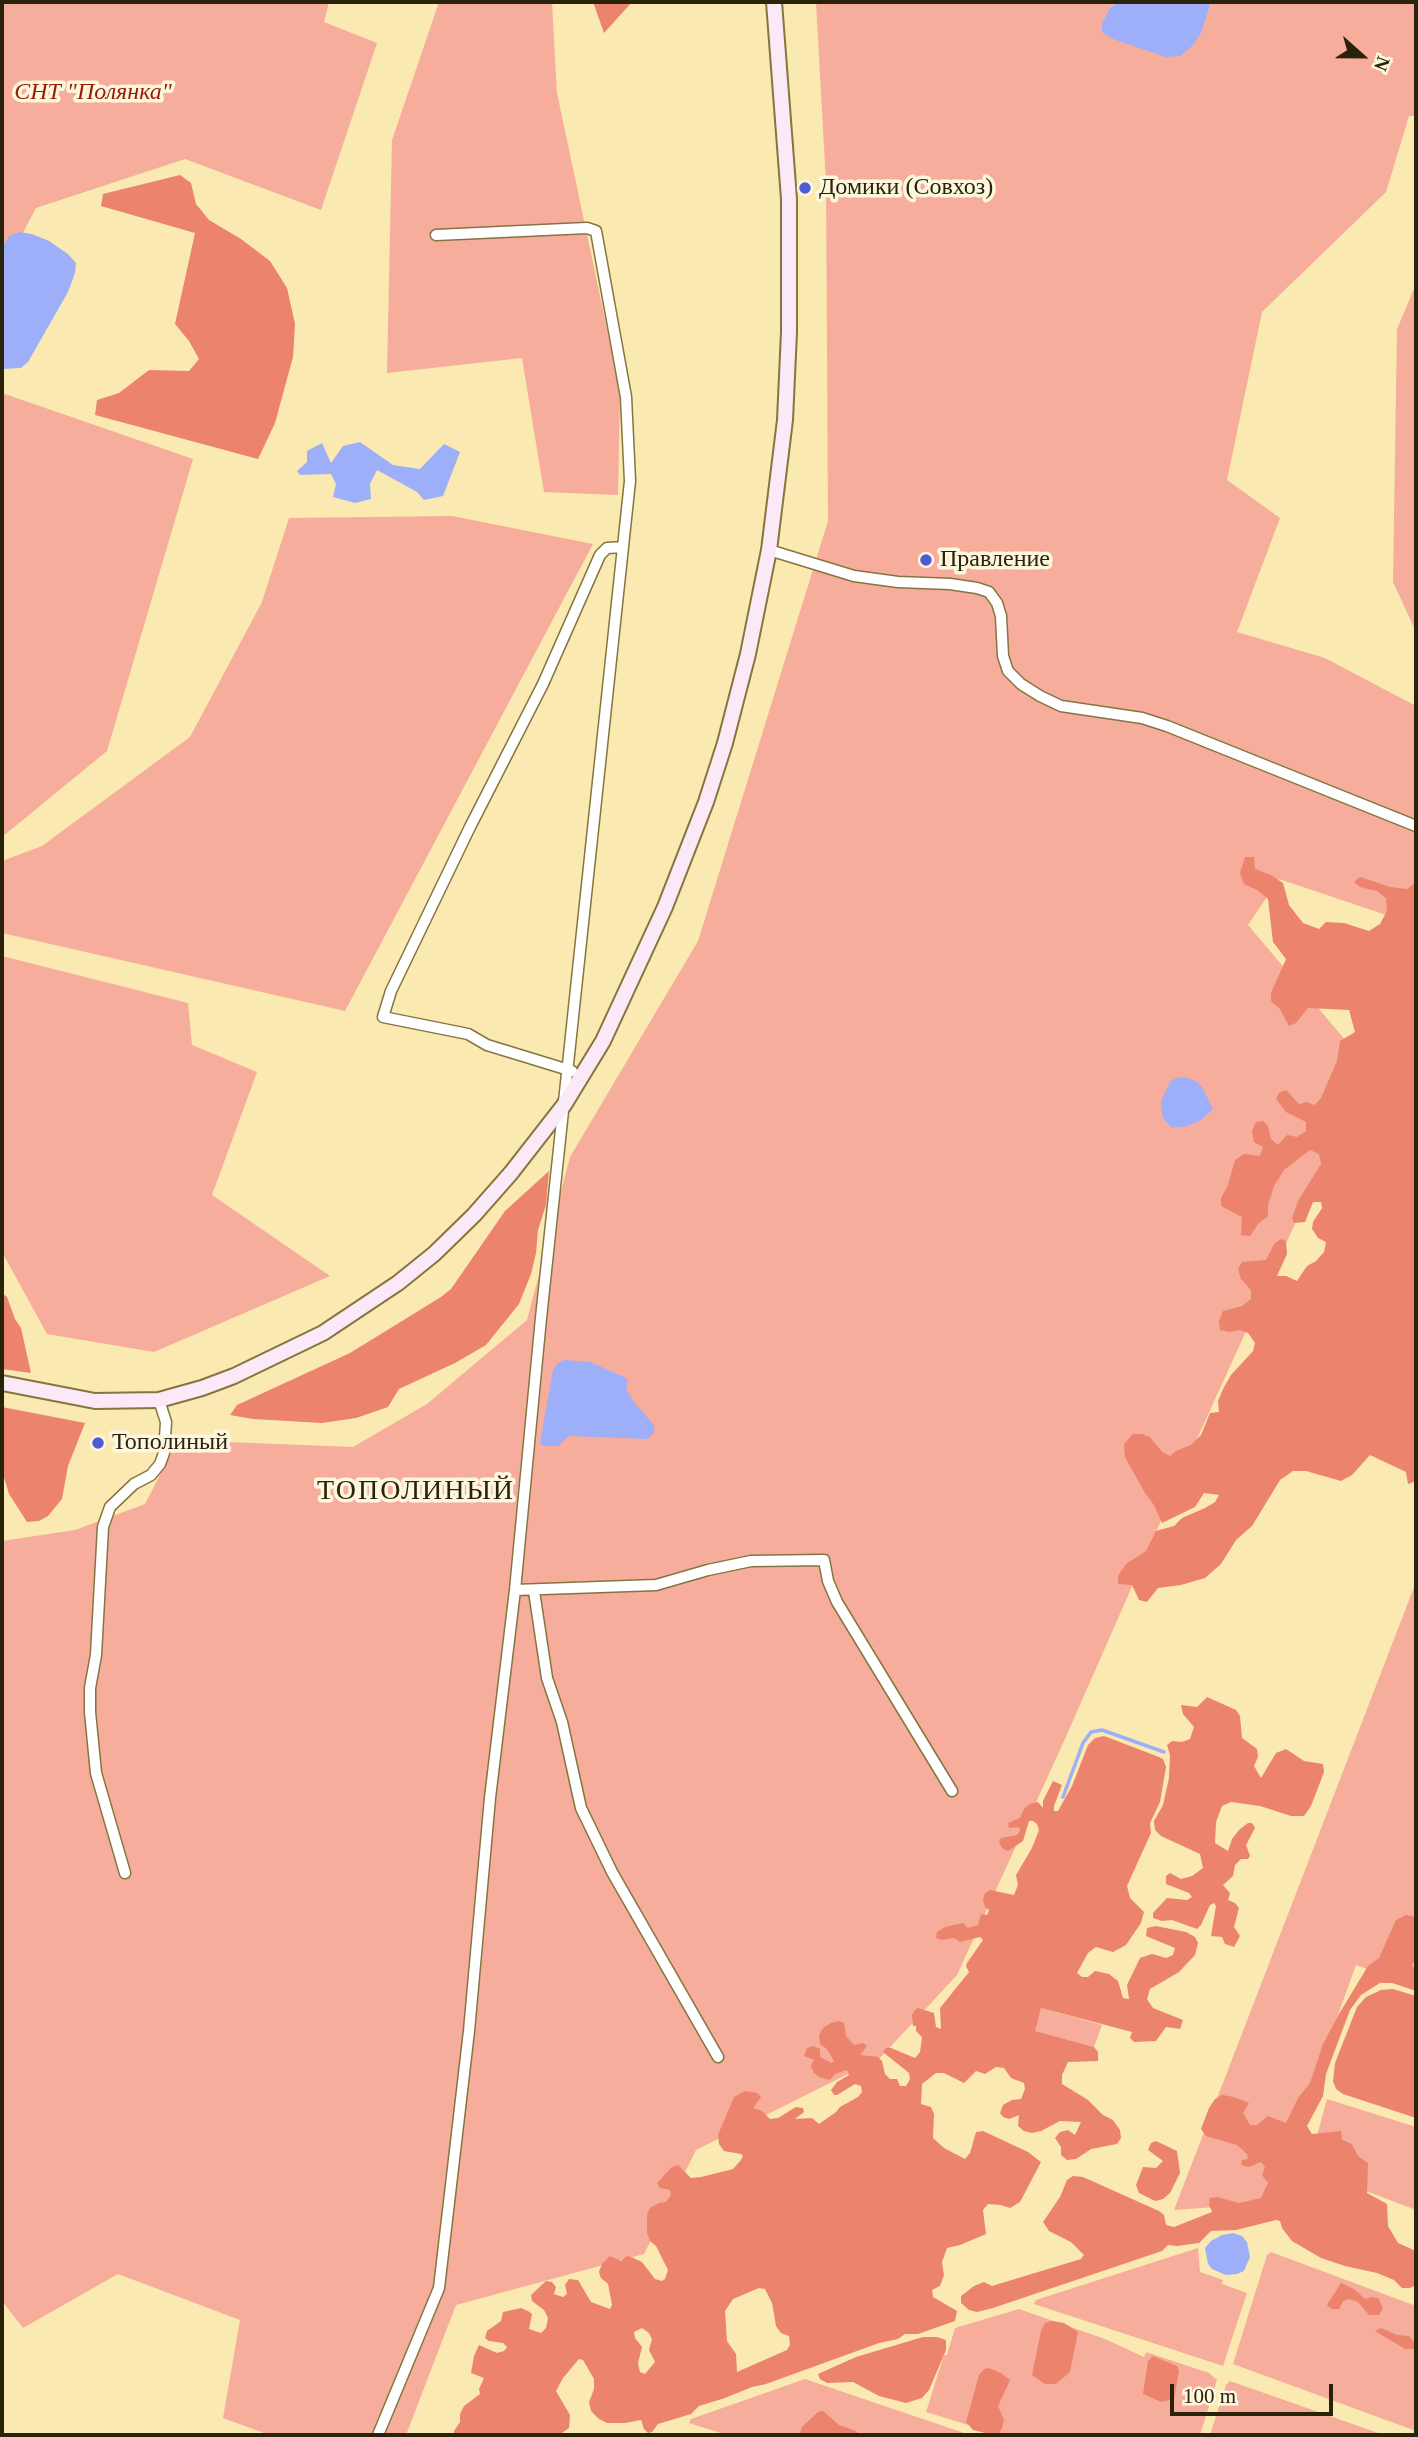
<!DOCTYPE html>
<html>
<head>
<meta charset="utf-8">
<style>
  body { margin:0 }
  #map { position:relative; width:1418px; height:2437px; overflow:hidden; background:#fae9b0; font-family:Georgia,serif }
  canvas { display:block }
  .frame { position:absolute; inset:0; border:4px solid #29230c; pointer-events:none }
  .north { position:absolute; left:1327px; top:21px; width:70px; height:70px; -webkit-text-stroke:5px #fdf7e0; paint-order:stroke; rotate:111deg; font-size:19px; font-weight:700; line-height:28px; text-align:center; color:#29230c }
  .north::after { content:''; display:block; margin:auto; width:24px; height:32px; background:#29230c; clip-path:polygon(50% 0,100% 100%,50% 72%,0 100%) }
  .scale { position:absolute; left:1170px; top:2384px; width:163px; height:32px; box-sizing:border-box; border:4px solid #29230c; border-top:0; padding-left:9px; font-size:21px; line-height:24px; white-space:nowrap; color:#29230c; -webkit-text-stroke:5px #fdf7e0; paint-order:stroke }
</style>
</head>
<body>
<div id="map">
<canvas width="1418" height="2437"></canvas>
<div class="frame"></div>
<div class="north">N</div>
<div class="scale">100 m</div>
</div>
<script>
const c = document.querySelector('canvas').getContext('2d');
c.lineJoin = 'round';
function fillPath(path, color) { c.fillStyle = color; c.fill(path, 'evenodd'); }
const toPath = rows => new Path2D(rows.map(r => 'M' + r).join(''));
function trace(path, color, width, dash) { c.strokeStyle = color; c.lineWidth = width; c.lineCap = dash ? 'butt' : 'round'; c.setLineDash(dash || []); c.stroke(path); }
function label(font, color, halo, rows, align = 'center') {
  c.font = font + ' Georgia,serif'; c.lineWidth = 7; c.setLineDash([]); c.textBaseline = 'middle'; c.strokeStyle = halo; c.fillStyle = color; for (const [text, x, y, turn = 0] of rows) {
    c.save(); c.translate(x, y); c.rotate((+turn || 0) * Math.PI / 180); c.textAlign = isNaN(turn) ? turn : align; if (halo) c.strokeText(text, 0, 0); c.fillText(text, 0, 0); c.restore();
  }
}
fillPath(toPath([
  [2,2,329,2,324,22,377,43,321,210,185,159,36,208,2,272],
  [439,2,552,2,557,93,620,390,618,495,544,492,522,358,387,373,392,140],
  [816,2,1118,2,1109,9,1102,23,1208,12,1211,2,1416,2,1416,116,1409,116,1386,192,1262,312,1227,480,1280,518,1237,632,1325,658,1416,706,1416,925,1279,879,1248,925,1346,1041,1320,1169,1196,1441,1065,1739,957,1975,880,2058,696,2150,644,2254,456,2305,406,2435,264,2435,264,2433,223,2418,240,2320,118,2274,23,2328,2,2301,2,1541,75,1530,145,1504,178,1440,353,1447,427,1404,527,1320,570,1157,698,941,828,521,826,182],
  [1416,284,1416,632,1393,582,1397,329],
  [2,393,193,459,107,751,2,837],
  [452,516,593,544,345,1011,2,933,2,861,42,846,190,737,262,602,289,518],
  [2,956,188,1003,192,1045,257,1072,212,1195,330,1276,154,1352,47,1334,2,1252],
  [1416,1582,1416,1987,1356,1965,1270,2203,1174,2210],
  [1041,2008,1102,2025,1094,2047,1034,2031],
  [1327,2099,1416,2127,1416,2210,1308,2169],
  [1198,2248,1200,2272,1223,2280,1222,2284,1247,2293,1223,2366,1034,2304,1036,2300],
  [1271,2252,1416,2306,1416,2431,1233,2364,1267,2255],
  [1019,2309,1105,2339,1144,2357,1146,2352,1209,2373,1217,2380,1200,2435,1001,2435,926,2412,944,2355,947,2355,955,2328],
  [805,2379,970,2435,727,2435,689,2423,691,2419],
  [1230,2381,1384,2435,1210,2435,1226,2385]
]), '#f6ad9c');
fillPath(toPath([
  [593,2,632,2,604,33],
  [180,175,191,183,196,204,209,220,241,239,270,261,287,288,295,324,293,357,275,423,258,459,95,415,97,400,119,393,149,370,189,371,199,359,189,341,175,324,195,233,101,206,103,194],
  [1245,857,1254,857,1255,869,1271,875,1283,883,1289,905,1303,923,1319,929,1326,922,1344,923,1369,931,1380,924,1387,911,1386,898,1377,891,1360,887,1354,882,1360,877,1390,887,1407,889,1416,882,1416,1481,1408,1484,1406,1472,1370,1455,1352,1475,1341,1481,1306,1471,1293,1471,1280,1480,1252,1526,1236,1540,1221,1564,1205,1578,1181,1585,1158,1588,1147,1602,1139,1600,1132,1585,1118,1584,1118,1576,1126,1564,1146,1551,1156,1531,1174,1526,1182,1518,1205,1508,1215,1502,1219,1495,1204,1493,1195,1507,1162,1523,1154,1505,1145,1493,1125,1457,1124,1444,1133,1434,1142,1434,1150,1437,1162,1452,1170,1456,1176,1451,1191,1445,1201,1435,1210,1413,1219,1412,1218,1401,1223,1389,1231,1375,1253,1351,1255,1343,1248,1333,1240,1330,1229,1332,1220,1330,1219,1321,1223,1311,1242,1306,1251,1299,1251,1290,1241,1279,1238,1269,1242,1262,1266,1260,1274,1244,1281,1239,1286,1241,1287,1254,1277,1276,1286,1276,1297,1281,1307,1266,1316,1261,1324,1252,1326,1242,1318,1238,1312,1229,1313,1222,1322,1208,1321,1202,1313,1202,1305,1222,1294,1223,1292,1218,1298,1201,1321,1164,1319,1154,1310,1150,1284,1170,1274,1186,1268,1205,1268,1216,1258,1224,1250,1236,1241,1235,1242,1217,1221,1206,1221,1198,1228,1185,1235,1160,1244,1154,1260,1156,1263,1147,1254,1142,1252,1131,1256,1122,1263,1121,1268,1126,1271,1139,1278,1145,1287,1135,1297,1137,1306,1131,1306,1122,1286,1112,1276,1099,1279,1093,1286,1090,1299,1104,1306,1102,1315,1105,1321,1098,1337,1061,1340,1041,1355,1032,1349,1010,1308,1008,1296,1023,1289,1026,1280,1009,1271,1001,1271,993,1286,959,1273,942,1268,899,1257,890,1244,884,1240,873],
  [549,1171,546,1205,538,1230,536,1253,531,1274,519,1304,486,1345,455,1363,399,1389,388,1407,356,1418,322,1423,253,1419,230,1415,237,1405,350,1353,441,1297,451,1289,505,1211],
  [2,1293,7,1297,15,1319,21,1328,31,1373,2,1369],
  [2,1407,85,1423,68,1466,62,1499,48,1516,39,1521,27,1522,9,1494,2,1471],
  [1207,1697,1236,1710,1240,1716,1242,1738,1257,1749,1258,1757,1254,1766,1261,1778,1276,1753,1286,1749,1304,1761,1323,1764,1324,1772,1311,1806,1304,1816,1291,1816,1260,1806,1231,1802,1222,1806,1216,1822,1215,1843,1228,1851,1232,1839,1240,1829,1248,1823,1252,1823,1255,1828,1246,1845,1250,1856,1248,1859,1241,1859,1235,1865,1233,1876,1223,1885,1230,1893,1228,1900,1235,1903,1239,1908,1234,1927,1240,1936,1234,1947,1225,1944,1222,1937,1211,1936,1216,1906,1214,1903,1210,1905,1201,1925,1197,1929,1172,1920,1162,1921,1153,1918,1153,1913,1167,1898,1187,1900,1192,1897,1189,1893,1166,1884,1166,1876,1170,1873,1181,1879,1192,1876,1203,1868,1200,1854,1161,1836,1155,1830,1154,1821,1163,1805,1169,1778,1170,1755,1167,1745,1172,1741,1182,1742,1190,1739,1194,1727,1183,1714,1181,1705,1197,1707],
  [1104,1736,1159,1757,1163,1759,1166,1767,1160,1802,1150,1823,1151,1833,1127,1886,1130,1898,1144,1912,1141,1923,1126,1945,1113,1952,1096,1947,1088,1953,1077,1973,1082,1977,1088,1977,1095,1971,1109,1974,1118,1981,1123,1998,1129,1999,1127,1985,1140,1958,1152,1954,1166,1958,1173,1955,1175,1948,1146,1936,1147,1928,1156,1926,1186,1932,1195,1937,1198,1943,1195,1955,1179,1972,1150,1989,1147,1999,1153,2008,1183,2020,1180,2029,1166,2027,1156,2041,1134,2042,1130,2038,1132,2032,1041,2008,1035,2031,1094,2047,1098,2052,1098,2061,1068,2062,1062,2075,1062,2084,1088,2100,1103,2115,1113,2120,1120,2130,1121,2138,1117,2144,1091,2149,1076,2159,1067,2160,1061,2155,1061,2147,1055,2138,1060,2132,1068,2130,1075,2135,1081,2122,1060,2121,1041,2131,1032,2133,1024,2131,1018,2126,1019,2115,1009,2119,1003,2117,1000,2113,1003,2105,1012,2100,1021,2099,1025,2089,1024,2083,1011,2078,1004,2068,996,2067,985,2074,976,2071,964,2083,944,2073,936,2073,922,2084,921,2104,931,2107,934,2114,933,2138,944,2148,965,2159,970,2153,976,2132,983,2131,1028,2152,1041,2162,1020,2202,1010,2208,1001,2205,988,2204,983,2210,986,2234,960,2245,947,2248,942,2262,944,2275,940,2286,932,2290,933,2297,957,2311,955,2321,918,2334,905,2334,898,2339,879,2343,766,2384,752,2387,725,2398,699,2406,691,2414,658,2424,652,2432,648,2433,644,2429,641,2420,625,2423,607,2423,599,2419,591,2411,589,2402,594,2389,594,2379,583,2360,579,2359,563,2378,556,2391,570,2415,569,2428,562,2433,558,2435,454,2435,454,2431,460,2422,460,2414,464,2406,480,2394,479,2389,484,2378,471,2373,474,2356,479,2345,497,2353,504,2351,507,2347,503,2343,489,2341,485,2338,487,2331,501,2321,503,2312,521,2308,528,2311,532,2314,529,2329,541,2333,546,2328,548,2318,544,2310,532,2301,531,2295,546,2281,552,2282,556,2287,554,2294,563,2297,567,2294,565,2285,569,2279,578,2280,591,2302,610,2309,612,2305,608,2284,601,2278,599,2272,602,2264,610,2256,621,2261,627,2256,631,2257,642,2262,655,2279,662,2281,665,2279,668,2270,656,2246,650,2241,647,2233,647,2214,650,2208,659,2203,666,2202,671,2195,670,2190,660,2188,657,2183,672,2167,678,2165,691,2178,701,2177,733,2169,741,2160,743,2156,741,2154,724,2151,719,2144,718,2135,734,2097,745,2091,757,2093,761,2097,753,2108,762,2111,770,2119,778,2118,796,2107,803,2108,804,2112,795,2119,812,2118,819,2124,836,2112,840,2107,858,2097,862,2092,861,2086,855,2084,837,2095,834,2095,831,2090,837,2082,849,2075,847,2070,835,2074,830,2080,819,2077,814,2073,811,2066,814,2060,804,2056,807,2048,813,2046,820,2049,820,2057,832,2063,834,2061,827,2049,820,2044,819,2035,823,2028,831,2023,839,2021,844,2023,846,2036,854,2045,863,2043,867,2046,860,2055,878,2057,882,2061,885,2074,890,2079,897,2079,900,2086,906,2086,910,2079,909,2073,883,2052,886,2048,891,2048,915,2058,920,2052,922,2037,916,2031,916,2026,913,2026,912,2015,915,2010,918,2008,934,2013,936,2027,941,2029,940,2008,969,1972,966,1966,967,1963,983,1940,980,1937,960,1942,954,1938,942,1940,936,1938,937,1932,945,1927,963,1923,968,1928,978,1925,981,1914,987,1915,989,1910,985,1907,983,1899,985,1893,990,1890,1014,1895,1018,1885,1016,1875,1032,1848,1039,1830,1037,1824,1033,1821,1029,1821,1023,1841,1008,1851,1002,1848,999,1842,1001,1838,1017,1835,1020,1831,1019,1827,1009,1828,1008,1823,1020,1818,1024,1809,1030,1804,1038,1802,1043,1808,1043,1801,1053,1781,1062,1785,1054,1806,1054,1811,1058,1811,1072,1786,1088,1745,1095,1738],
  [759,2288,765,2289,772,2303,776,2326,781,2333,789,2336,790,2345,787,2350,737,2372,736,2354,727,2341,725,2311,733,2299],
  [642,2328,649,2333,652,2339,649,2350,655,2362,645,2374,640,2372,638,2363,642,2347,635,2338,634,2332],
  [1406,1915,1416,1917,1416,1958,1412,1965,1416,1971,1416,1991,1392,1983,1380,1983,1361,1995,1350,2010,1326,2074,1323,2096,1307,2126,1312,2134,1341,2131,1342,2140,1352,2144,1358,2156,1368,2163,1367,2193,1387,2204,1388,2226,1398,2243,1416,2251,1416,2285,1410,2288,1402,2288,1394,2280,1377,2273,1345,2266,1321,2258,1292,2241,1282,2228,1280,2221,1276,2220,1236,2230,1211,2231,1199,2243,1177,2246,1168,2245,1162,2251,993,2308,977,2312,969,2310,961,2303,961,2296,974,2286,984,2282,992,2286,1081,2259,1084,2255,1071,2242,1049,2231,1043,2222,1060,2197,1067,2180,1073,2176,1083,2177,1159,2211,1164,2215,1166,2225,1174,2227,1212,2212,1209,2204,1210,2198,1217,2197,1239,2203,1261,2198,1268,2183,1262,2175,1265,2167,1261,2162,1249,2167,1241,2165,1242,2160,1248,2159,1247,2154,1237,2145,1206,2136,1201,2129,1209,2108,1215,2099,1222,2095,1234,2097,1249,2103,1243,2113,1250,2125,1257,2125,1268,2116,1286,2123,1298,2098,1310,2083,1323,2044,1339,2014,1368,1966,1379,1958,1396,1920],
  [1393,1989,1416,1996,1416,2118,1343,2094,1336,2089,1333,2081,1335,2063,1357,2007,1366,1997,1381,1990],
  [1156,2141,1177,2151,1180,2173,1170,2193,1163,2199,1155,2201,1139,2193,1136,2185,1143,2167,1156,2168,1163,2161,1148,2150,1151,2143],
  [1341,2283,1354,2289,1365,2299,1372,2297,1378,2298,1383,2308,1379,2315,1369,2315,1358,2302,1349,2299,1343,2301,1339,2309,1332,2309,1327,2305],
  [1052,2321,1064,2323,1078,2332,1070,2372,1056,2384,1045,2384,1032,2375,1041,2331,1045,2323],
  [1381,2328,1397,2335,1409,2336,1416,2344,1416,2349,1405,2349,1375,2331],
  [923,2337,937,2337,946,2340,946,2350,929,2390,922,2398,906,2403,879,2396,853,2382,827,2383,820,2379,818,2374,856,2357],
  [1153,2356,1177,2366,1179,2371,1174,2399,1161,2402,1143,2394,1148,2361],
  [989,2368,1001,2373,1010,2380,998,2406,1004,2420,1002,2428,998,2435,994,2435,973,2430,966,2422,979,2375,984,2369],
  [823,2411,839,2425,856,2431,859,2435,799,2435,802,2427,818,2412]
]), '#ec836c');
fillPath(toPath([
  [1118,2,1211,2,1201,33,1192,46,1180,56,1166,57,1113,39,1102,32,1102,23,1109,9],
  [19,232,32,234,49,241,68,254,76,263,75,273,68,292,28,362,21,368,2,369,2,248,9,236],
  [360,442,393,465,420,469,444,444,460,452,443,496,424,500,417,492,377,470,370,484,371,499,355,503,333,497,336,484,331,474,300,475,297,471,307,462,307,451,322,443,331,463,343,446],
  [1185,1077,1195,1081,1202,1087,1213,1109,1201,1120,1188,1126,1172,1128,1164,1120,1161,1109,1162,1099,1170,1082,1176,1078],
  [564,1360,590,1362,624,1377,628,1380,626,1388,633,1401,654,1425,654,1433,647,1439,569,1436,558,1446,543,1446,540,1443,553,1370,557,1364],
  [1233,2233,1242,2236,1247,2242,1250,2257,1244,2271,1237,2274,1226,2275,1212,2269,1208,2264,1205,2248,1211,2241,1222,2235]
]), '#9eaff9');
trace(toPath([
  [1063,1797,1083,1743,1091,1732,1102,1730,1164,1752]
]), '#9eaff9', 3.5);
const street = toPath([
  [769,550,854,576,898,582,950,584,977,588,989,592,997,603,1001,616,1003,656,1008,671,1021,684,1040,696,1061,706,1142,718,1167,726,1416,826],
  [572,1071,487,1045,468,1034,383,1017,391,991,470,827,543,684,600,555,607,548,623,547],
  [515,1590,656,1585,708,1570,751,1561,824,1560,828,1581,837,1602,952,1791],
  [534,1591,547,1678,562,1722,581,1808,612,1872,718,2057],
  [125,1873,96,1773,90,1712,90,1688,96,1655,103,1527,110,1507,134,1484,151,1475,160,1464,164,1453,166,1422,159,1400],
  [378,2435,439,2288,469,2031,490,1798,515,1590,541,1318,630,481,626,397,596,231,587,228,436,235]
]);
const secondary = toPath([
  [2,1383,95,1401,159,1400,202,1388,234,1376,323,1333,398,1283,434,1254,474,1215,511,1173,564,1105,603,1041,665,907,706,802,725,743,748,654,769,550,785,420,789,332,789,199,774,2]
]);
trace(street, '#85753f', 13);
trace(secondary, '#85753f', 18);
trace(street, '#fff', 10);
trace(secondary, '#fce9f8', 14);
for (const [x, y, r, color] of [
  [805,188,7,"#4e5cd2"],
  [926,560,7,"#4e5cd2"],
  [98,1443,7,"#4e5cd2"]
]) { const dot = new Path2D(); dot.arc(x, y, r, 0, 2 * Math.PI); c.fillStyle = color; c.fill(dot); trace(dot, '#fdf7e0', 2.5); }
label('italic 24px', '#9a1d00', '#fdf7e0', [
  ["СНТ \"Полянка\"",93,93]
]);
label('24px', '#29230c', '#fdf7e0', [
  ["Домики (Совхоз)",819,188],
  ["Правление",940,560],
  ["Тополиный",112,1443]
], 'left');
c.letterSpacing = '2px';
label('28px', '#29230c', '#fdf7e0', [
  ["ТОПОЛИНЫЙ",416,1492]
]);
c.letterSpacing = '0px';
</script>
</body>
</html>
